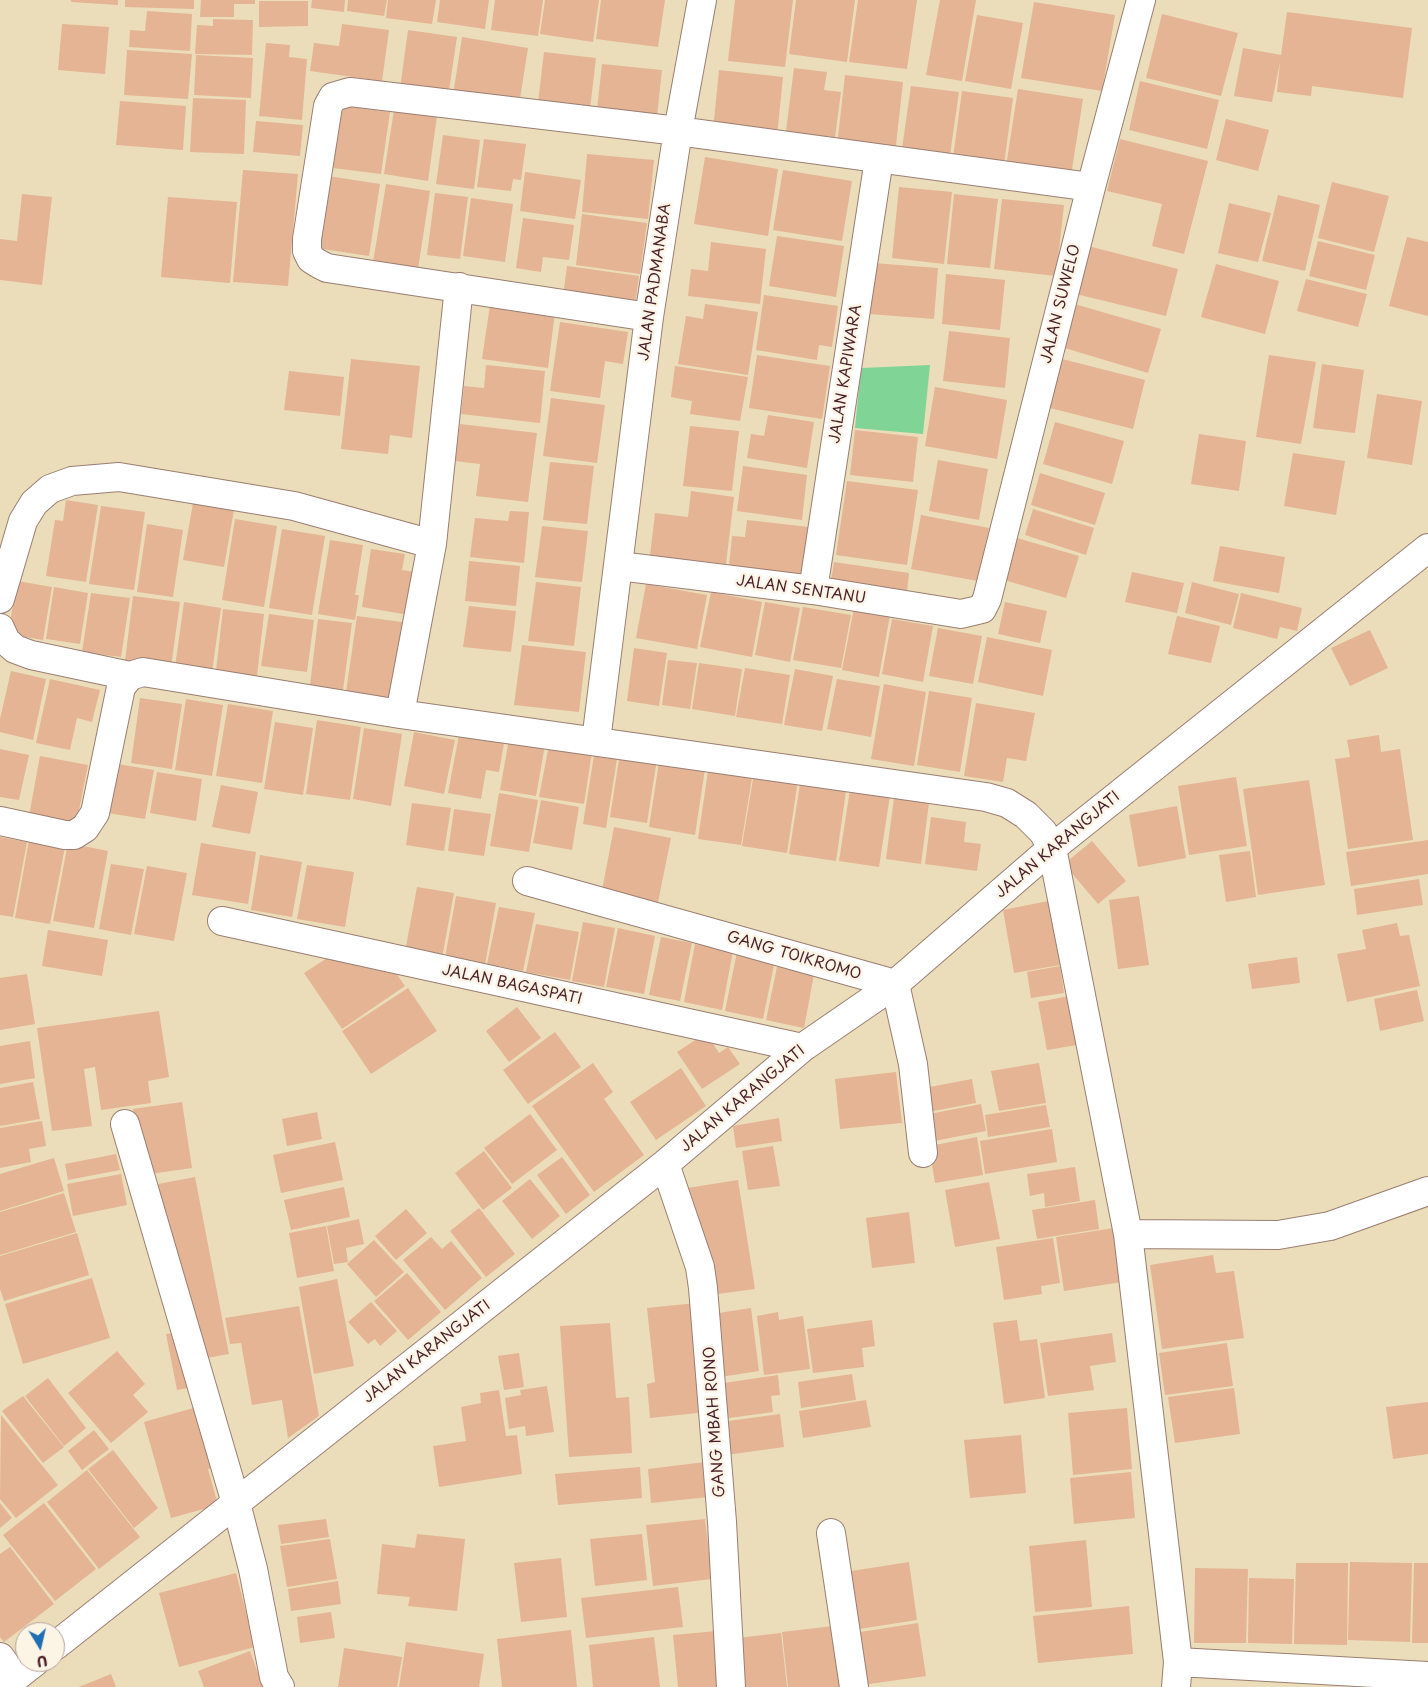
<!DOCTYPE html>
<html>
<head>
<meta charset="utf-8">
<style>
  body { margin:0 }
  #map { position:relative; width:1428px; height:1687px; overflow:hidden; background:#ebddb9; font-family:"Playpen Sans",sans-serif }
  canvas { display:block }
  .north { position:absolute; left:15px; top:1622px; width:50px; height:50px; box-sizing:border-box; background:#fcf5e5; border:1px solid #b59f9b; border-radius:50%; rotate:171deg; font-size:14px; font-weight:700; line-height:20px; text-align:center; color:#4a1f2b }
  .north::after { content:''; display:block; margin:auto; width:18px; height:22px; background:#1f6fb2; clip-path:polygon(50% 0,100% 100%,50% 72%,0 100%) }
</style>
</head>
<body>
<div id="map">
<canvas width="1428" height="1687"></canvas>
<div class="north">U</div>
</div>
<script>
const c = document.querySelector('canvas').getContext('2d');
c.lineJoin = 'round';
function fillPath(path, color) { c.fillStyle = color; c.fill(path, 'evenodd'); }
const toPath = rows => new Path2D(rows.map(r => 'M' + r).join(''));
function trace(path, color, width, dash) { c.strokeStyle = color; c.lineWidth = width; c.lineCap = dash ? 'butt' : 'round'; c.setLineDash(dash || []); c.stroke(path); }
function label(font, color, halo, rows, align = 'center') {
  c.font = font + ' "Playpen Sans",sans-serif'; c.lineWidth = 5; c.setLineDash([]); c.textBaseline = 'middle'; c.strokeStyle = halo; c.fillStyle = color; for (const [text, x, y, turn = 0] of rows) {
    c.save(); c.translate(x, y); c.rotate((+turn || 0) * Math.PI / 180); c.textAlign = isNaN(turn) ? turn : align; if (halo) c.strokeText(text, 0, 0); c.fillText(text, 0, 0); c.restore();
  }
}
fillPath(toPath([
  [930,365,923,434,855,428,861,368]
]), '#80d496');
fillPath(toPath([
  [71,0,118,0,118,5,71,2],
  [125,0,194,0,194,9,125,7],
  [201,0,255,0,255,4,234,4,234,17,200,17],
  [312,0,345,0,344,12,311,8],
  [348,0,387,0,384,16,347,11],
  [388,0,436,0,432,24,386,18],
  [440,0,489,0,485,29,437,22],
  [495,0,543,0,538,36,491,30],
  [545,0,599,0,593,42,540,34],
  [601,0,665,0,658,47,596,39],
  [735,0,793,0,785,67,728,61],
  [796,0,855,0,847,62,789,54],
  [858,0,917,0,907,69,849,62],
  [940,0,976,0,962,81,926,75],
  [259,1,308,1,308,26,259,27],
  [1034,2,1115,15,1102,91,1021,78],
  [147,11,192,14,190,51,129,47,130,30,145,31],
  [1287,12,1412,28,1403,98,1312,86,1311,96,1277,92,1280,62,1272,102,1234,96,1243,48,1281,55],
  [1162,14,1238,33,1221,96,1146,78],
  [977,15,1023,23,1011,89,965,81],
  [213,19,253,20,252,55,195,54,197,25,213,26],
  [62,24,109,27,105,74,58,70],
  [342,24,389,30,382,81,310,71,314,43,339,46],
  [408,30,457,37,448,97,400,89],
  [462,37,528,48,519,105,453,95],
  [266,43,290,45,289,57,307,59,302,120,259,116],
  [127,50,192,54,188,99,124,95],
  [544,52,596,58,590,109,538,103],
  [196,55,253,58,251,98,194,95],
  [602,64,662,70,657,116,597,110],
  [794,68,827,72,824,90,841,92,834,145,785,139],
  [719,70,783,77,777,136,713,130],
  [845,75,903,82,895,154,837,146],
  [1140,81,1219,100,1207,149,1129,130],
  [911,86,959,92,949,162,901,156],
  [1018,89,1083,99,1070,182,1005,173],
  [962,91,1013,98,1003,172,952,165],
  [193,98,246,100,244,154,190,152],
  [120,101,186,106,183,150,116,145],
  [342,106,390,112,381,174,333,168],
  [394,110,437,116,428,181,384,174],
  [1226,119,1269,130,1258,171,1216,160],
  [256,121,303,125,300,156,253,152],
  [443,135,480,140,474,189,436,184],
  [484,139,526,144,521,180,513,179,511,191,477,187],
  [1120,139,1208,161,1184,254,1152,246,1162,204,1107,191],
  [587,154,654,160,648,219,582,212],
  [705,157,778,169,768,236,694,224],
  [243,170,298,174,288,286,233,282],
  [783,170,852,181,842,241,773,230],
  [525,172,581,180,575,219,520,211],
  [328,176,380,184,369,256,316,248],
  [1332,182,1389,196,1374,252,1318,238],
  [386,184,430,191,418,269,373,262],
  [899,187,952,192,944,264,892,258],
  [435,193,468,197,460,259,427,255],
  [22,194,52,197,42,285,0,280,0,239,17,241],
  [954,194,998,199,990,268,947,264],
  [1278,195,1320,205,1305,271,1262,261],
  [168,197,237,202,230,283,161,277],
  [471,198,513,204,505,262,463,256],
  [1002,199,1064,205,1056,276,994,269],
  [1229,203,1271,213,1258,262,1218,253],
  [582,214,647,223,640,274,576,265],
  [523,218,574,225,569,260,543,257,541,272,516,268],
  [777,236,844,246,836,297,769,286],
  [1407,237,1428,242,1428,316,1389,306],
  [1318,241,1375,255,1366,290,1309,276],
  [711,242,766,249,760,304,688,296,691,269,708,271],
  [1088,246,1178,269,1166,316,1076,294],
  [873,263,938,268,934,319,869,314],
  [1216,264,1279,281,1265,334,1201,317],
  [567,266,639,276,635,305,563,296],
  [946,274,1005,280,1000,330,942,324],
  [1306,279,1367,294,1358,327,1297,311],
  [764,295,838,306,832,347,819,345,817,360,756,350],
  [1071,303,1161,329,1148,373,1058,346],
  [705,304,758,312,748,375,678,364,686,316,703,319],
  [490,305,555,312,548,368,482,359],
  [560,322,628,332,623,364,605,361,600,398,550,391],
  [949,331,1010,338,1005,388,943,381],
  [757,355,830,366,822,419,749,408],
  [1269,355,1316,362,1301,444,1256,437],
  [351,359,420,366,412,438,390,435,388,454,341,449],
  [1062,359,1145,380,1133,429,1050,408],
  [1322,364,1364,370,1355,433,1313,428],
  [486,365,545,371,540,423,461,414,464,386,484,388],
  [675,366,748,377,740,421,690,414,692,401,671,397],
  [289,371,344,377,340,416,284,410],
  [935,387,1007,400,997,459,925,446],
  [1377,394,1422,401,1412,465,1367,458],
  [551,398,605,405,597,463,543,456],
  [768,415,814,422,807,468,747,458,751,434,764,436],
  [1055,422,1124,441,1112,484,1043,464],
  [460,424,537,433,528,502,476,496,480,464,455,461],
  [690,426,739,431,732,491,683,486],
  [855,430,918,437,913,482,850,475],
  [1199,434,1246,441,1239,491,1191,484],
  [1293,453,1345,461,1336,515,1284,506],
  [938,460,988,469,979,520,929,511],
  [550,462,594,466,587,524,543,520],
  [743,466,807,475,802,520,737,511],
  [1040,473,1105,493,1095,525,1031,505],
  [847,481,918,490,907,565,836,555],
  [691,491,734,497,726,564,650,556,655,513,688,517],
  [66,500,98,505,86,582,46,576,55,520,63,521],
  [193,503,234,510,224,567,183,560],
  [101,506,145,512,134,590,89,584],
  [1033,509,1094,528,1086,555,1025,535],
  [510,511,529,512,524,563,470,557,475,518,508,521],
  [921,515,989,528,978,581,911,569],
  [235,519,277,526,264,607,222,600],
  [747,520,809,527,804,574,729,566,732,536,745,537],
  [147,524,183,530,173,597,137,592],
  [542,526,588,531,582,582,535,577],
  [282,529,325,536,312,615,269,608],
  [1017,538,1079,556,1066,598,1004,580],
  [330,540,363,545,355,595,359,595,355,620,318,614],
  [1220,546,1285,557,1279,593,1213,581],
  [371,549,405,554,402,570,422,573,415,616,362,607],
  [469,561,520,566,516,606,465,601],
  [834,562,909,573,907,592,831,581],
  [1132,572,1184,583,1177,613,1125,602],
  [17,581,52,587,43,640,8,634],
  [536,582,581,587,574,646,528,641],
  [1192,582,1239,594,1231,625,1185,613],
  [646,584,707,595,697,649,636,638],
  [54,587,88,593,80,644,46,639],
  [711,592,762,602,752,657,700,647],
  [91,593,130,598,121,657,82,652],
  [1241,593,1302,608,1297,631,1280,627,1277,639,1233,628],
  [133,596,180,602,171,667,125,661],
  [184,602,221,608,212,672,175,667],
  [765,602,800,608,790,662,755,655],
  [1005,602,1047,611,1040,643,998,634],
  [469,606,516,611,511,652,463,647],
  [803,607,851,615,841,668,793,660],
  [854,608,890,615,879,677,842,670],
  [223,609,264,614,257,676,216,671],
  [269,614,314,620,307,672,261,666],
  [357,616,409,623,398,699,346,692],
  [1177,616,1220,626,1211,663,1168,654],
  [318,619,352,623,343,690,310,685],
  [892,619,933,626,923,682,882,674],
  [938,628,982,636,973,684,929,676],
  [1370,630,1388,668,1350,686,1331,648],
  [987,637,1052,650,1043,696,978,682],
  [522,645,586,652,579,712,514,705],
  [634,648,667,653,659,706,627,701],
  [668,660,697,663,690,709,662,705],
  [699,663,742,669,735,716,692,709],
  [745,668,790,675,782,724,736,717],
  [795,669,833,676,822,731,784,725],
  [11,671,46,679,33,740,0,732,0,719],
  [50,679,100,690,92,722,77,718,70,750,36,743],
  [837,679,880,686,871,737,827,729],
  [884,684,926,692,914,766,871,759],
  [929,691,972,698,960,772,917,765],
  [140,698,182,704,172,769,131,763],
  [186,699,223,705,212,776,175,770],
  [976,703,1035,713,1026,761,1007,758,1003,782,964,776],
  [228,704,273,711,262,783,216,776],
  [317,720,361,727,350,800,306,794],
  [275,722,313,728,303,795,264,789],
  [364,728,402,734,391,806,353,799],
  [414,732,455,740,444,794,404,786],
  [459,735,504,743,499,772,486,770,481,799,448,793],
  [1379,735,1381,752,1400,749,1413,840,1348,849,1335,759,1350,757,1347,740],
  [509,739,545,745,536,796,500,790],
  [549,745,592,752,584,804,539,797],
  [0,749,29,755,19,800,0,797],
  [595,749,618,753,606,828,583,824],
  [620,753,657,759,647,823,610,817],
  [40,756,88,765,76,825,29,816],
  [659,762,705,769,695,835,649,827],
  [117,764,154,770,145,819,108,813],
  [708,771,752,778,741,845,698,839],
  [157,772,202,779,196,821,150,813],
  [754,773,798,780,787,853,742,846],
  [1236,777,1247,846,1189,855,1178,786],
  [801,778,847,784,836,861,789,854],
  [1309,780,1325,885,1258,895,1243,789],
  [851,783,891,789,879,867,839,861],
  [221,785,258,792,250,834,212,827],
  [895,790,930,795,921,864,886,859],
  [499,793,538,800,529,852,490,846],
  [541,800,579,807,572,850,533,843],
  [412,803,451,808,444,851,406,845],
  [1177,806,1186,858,1138,867,1129,815],
  [454,809,491,814,484,856,448,851],
  [931,817,966,822,964,842,981,844,977,871,925,864],
  [614,827,671,838,657,907,601,896],
  [0,837,27,842,13,917,0,915],
  [29,840,65,847,50,924,15,918],
  [1428,840,1428,874,1351,886,1346,852],
  [1092,841,1126,881,1098,904,1064,864],
  [68,843,108,851,94,928,53,921],
  [201,843,256,852,248,904,192,895],
  [1250,851,1256,897,1226,902,1219,855],
  [260,855,302,862,292,917,251,910],
  [111,864,144,869,131,935,99,929],
  [307,865,354,872,345,927,297,919],
  [147,866,187,873,174,941,134,934],
  [1419,879,1423,905,1357,915,1354,889],
  [417,887,454,893,442,958,405,952],
  [456,896,496,903,485,965,445,958],
  [1139,896,1149,965,1118,969,1109,900],
  [1048,901,1060,965,1014,973,1003,910],
  [499,907,535,913,523,971,487,964],
  [583,922,615,928,604,987,572,981],
  [1397,923,1400,936,1409,935,1420,986,1347,1002,1337,954,1366,949,1362,930],
  [536,924,579,932,570,980,526,972],
  [618,928,655,936,644,994,606,987],
  [48,930,108,940,102,976,42,966],
  [661,937,692,943,680,1001,649,995],
  [695,944,733,951,722,1010,684,1002],
  [338,951,391,966,405,986,342,1029,304,973],
  [737,952,775,960,763,1019,725,1011],
  [1297,957,1300,983,1252,989,1248,964],
  [778,962,815,969,804,1028,766,1020],
  [1060,966,1064,993,1031,998,1027,972],
  [27,974,35,1024,0,1030,0,978],
  [408,988,437,1031,371,1074,342,1031],
  [1417,990,1424,1021,1380,1031,1374,999],
  [1069,996,1077,1045,1047,1050,1038,1002],
  [517,1007,541,1038,509,1062,486,1031],
  [159,1011,169,1077,148,1081,151,1103,101,1110,95,1067,84,1069,92,1126,52,1131,37,1028],
  [555,1032,581,1067,528,1104,503,1070],
  [706,1033,719,1053,728,1047,740,1064,702,1089,677,1052],
  [30,1041,35,1078,0,1084,0,1046],
  [593,1063,613,1092,604,1099,644,1155,594,1192,532,1106],
  [1039,1063,1046,1103,999,1111,991,1071],
  [681,1068,706,1106,656,1140,630,1102],
  [896,1072,902,1123,840,1129,835,1079],
  [972,1079,976,1103,928,1112,924,1088],
  [33,1082,40,1119,0,1126,0,1088],
  [182,1102,192,1168,143,1175,133,1109],
  [981,1104,986,1131,929,1142,924,1115],
  [1046,1105,1050,1127,988,1137,985,1115],
  [317,1112,322,1139,287,1146,282,1119],
  [530,1114,557,1150,512,1184,484,1148],
  [779,1118,782,1141,736,1148,733,1126],
  [42,1121,46,1146,29,1149,31,1162,0,1168,0,1128],
  [1052,1129,1057,1162,985,1174,980,1141],
  [977,1137,983,1175,935,1183,929,1146],
  [335,1142,343,1180,281,1193,273,1155],
  [773,1146,780,1186,748,1190,742,1151],
  [484,1151,512,1188,483,1210,455,1173],
  [116,1154,120,1170,68,1180,65,1164],
  [562,1157,590,1195,566,1214,537,1175],
  [54,1158,64,1191,0,1211,0,1174],
  [1075,1167,1080,1201,1045,1207,1044,1193,1030,1196,1027,1174],
  [121,1174,127,1205,73,1216,67,1184],
  [195,1177,229,1354,196,1360,148,1186],
  [530,1179,560,1216,532,1239,502,1201],
  [738,1180,755,1289,710,1295,681,1189],
  [989,1182,1000,1239,955,1247,945,1190],
  [344,1187,350,1217,291,1230,284,1200],
  [64,1193,76,1232,0,1255,0,1212],
  [1095,1200,1099,1229,1037,1239,1032,1210],
  [479,1208,515,1254,486,1277,450,1231],
  [406,1209,427,1233,396,1260,375,1236],
  [909,1212,915,1263,872,1268,866,1218],
  [359,1219,364,1244,346,1248,348,1262,334,1264,327,1226],
  [326,1226,334,1271,297,1278,289,1233],
  [1114,1228,1122,1282,1064,1291,1056,1237],
  [77,1233,89,1275,4,1301,0,1289,0,1256],
  [431,1237,442,1249,451,1241,482,1278,445,1310,403,1260],
  [1053,1238,1060,1283,1041,1286,1042,1294,1004,1300,996,1247],
  [374,1240,404,1272,376,1297,347,1264],
  [1213,1255,1216,1273,1234,1271,1244,1338,1162,1349,1150,1265],
  [407,1273,441,1312,408,1340,374,1301],
  [92,1278,110,1338,23,1364,5,1304],
  [337,1279,354,1366,314,1374,299,1287],
  [371,1302,397,1331,380,1346,375,1339,368,1344,348,1322],
  [696,1303,707,1412,650,1418,647,1384,655,1382,647,1308],
  [299,1306,319,1416,288,1438,282,1400,252,1405,241,1343,230,1344,225,1318],
  [751,1308,759,1371,720,1377,712,1314],
  [778,1312,779,1320,803,1316,810,1369,764,1375,757,1316],
  [872,1320,875,1346,862,1348,864,1367,813,1373,807,1329],
  [1017,1320,1020,1341,1037,1339,1045,1398,1004,1404,993,1323],
  [610,1323,616,1398,629,1397,632,1453,569,1457,560,1326],
  [180,1332,198,1386,177,1390,166,1334],
  [1112,1333,1116,1362,1090,1366,1094,1390,1048,1396,1040,1343],
  [1227,1343,1233,1386,1165,1395,1159,1353],
  [117,1351,145,1384,133,1395,148,1412,111,1443,68,1393],
  [519,1353,524,1387,504,1390,498,1356],
  [852,1374,856,1400,801,1408,798,1382],
  [778,1375,780,1395,771,1396,773,1412,722,1419,717,1384],
  [48,1378,86,1428,64,1446,25,1396],
  [547,1386,554,1432,526,1436,525,1426,509,1429,505,1398,521,1395,520,1390],
  [1234,1388,1240,1434,1175,1443,1168,1397],
  [499,1390,506,1436,517,1435,522,1474,439,1487,433,1446,466,1441,461,1407,481,1403,480,1393],
  [23,1396,64,1447,43,1463,2,1411],
  [866,1400,871,1427,803,1438,799,1411],
  [1428,1402,1428,1454,1393,1459,1386,1407],
  [204,1405,221,1465,208,1469,218,1505,171,1518,144,1422],
  [1127,1408,1132,1469,1073,1475,1068,1413],
  [780,1414,784,1447,726,1455,721,1422],
  [1,1415,58,1485,16,1518,0,1499],
  [94,1430,109,1449,82,1470,68,1451],
  [1021,1435,1026,1493,970,1498,964,1440],
  [113,1450,158,1508,134,1528,88,1469],
  [705,1462,709,1497,651,1503,648,1469],
  [640,1467,642,1498,558,1505,555,1474],
  [87,1470,140,1537,99,1569,47,1502],
  [1131,1472,1135,1518,1074,1524,1070,1478],
  [0,1503,12,1518,0,1528],
  [44,1503,96,1569,55,1601,3,1535],
  [326,1519,329,1537,281,1544,278,1525],
  [705,1519,712,1579,653,1586,646,1525],
  [417,1534,465,1539,457,1611,408,1606,410,1597,377,1594,382,1544,415,1548],
  [642,1534,647,1580,595,1586,590,1539],
  [330,1539,337,1579,287,1587,280,1546],
  [1086,1540,1092,1607,1035,1612,1029,1546],
  [10,1547,54,1604,4,1642,0,1637,0,1554],
  [561,1558,567,1617,521,1622,514,1563],
  [909,1562,917,1620,853,1630,845,1572],
  [1350,1562,1412,1563,1410,1642,1348,1640],
  [1296,1563,1348,1563,1347,1645,1294,1644],
  [1414,1563,1428,1563,1428,1643,1412,1643],
  [1195,1568,1248,1569,1246,1643,1194,1643],
  [236,1573,255,1647,179,1667,159,1593],
  [1249,1578,1294,1579,1292,1644,1248,1643],
  [338,1581,341,1604,291,1611,288,1589],
  [678,1587,683,1627,586,1638,581,1598],
  [1129,1606,1133,1654,1038,1663,1033,1616],
  [331,1612,335,1638,300,1643,297,1617],
  [918,1623,926,1676,862,1685,854,1633],
  [833,1626,840,1687,788,1687,782,1632],
  [571,1630,577,1687,502,1687,497,1639],
  [717,1631,724,1687,678,1687,673,1635],
  [781,1633,787,1687,743,1687,737,1638],
  [654,1637,660,1687,593,1687,589,1645],
  [406,1642,484,1654,479,1687,399,1687],
  [344,1648,402,1657,397,1687,338,1687],
  [250,1651,263,1687,204,1687,198,1671],
  [111,1674,116,1687,79,1687]
]), '#e4b495');
const minor = toPath([
  [649,317,327,268,319,264,311,259,307,251,307,239,328,106,333,97,350,92,678,131,1091,187],
  [432,544,459,287],
  [619,566,813,590,961,614,982,609,987,599,1091,187,1141,0],
  [813,590,879,159],
  [0,599,23,521,34,503,50,489,72,481,119,477,294,506,432,544,400,714],
  [0,628,6,641,15,649,31,655,130,676],
  [596,741,649,317,678,131,702,0],
  [0,821,65,835,74,835,85,828,95,813,121,687,130,676,143,672,400,714,986,797,1007,803,1026,815,1043,832,1052,848,1128,1234,1178,1662,1176,1687],
  [527,881,895,984,913,1064,923,1153],
  [222,921,802,1048],
  [125,1124,236,1503,253,1569,274,1677,280,1687],
  [665,1164,700,1267,703,1288,722,1522,731,1687],
  [1128,1234,1278,1235,1330,1226,1428,1191],
  [831,1533,854,1687],
  [55,1646,665,1164,802,1048,895,984,1052,848,1428,548],
  [0,1657,15,1678],
  [1178,1662,1428,1676],
  [3,1687,35,1662]
]);
trace(minor, '#9a7e72', 30);
trace(minor, '#fff', 28);
label('15px', '#4a1f2b', '#fcf5e5', [
  ["JALAN PADMANABA",655,282,-82],
  ["JALAN SUWELO",1061,304,-76],
  ["JALAN KAPIWARA",846,374,-81],
  ["JALAN SENTANU",801,590,8],
  ["JALAN KARANGJATI",1058,845,-40],
  ["GANG TOIKROMO",794,956,16],
  ["JALAN BAGASPATI",512,985,12],
  ["JALAN KARANGJATI",743,1099,-40],
  ["JALAN KARANGJATI",427,1352,-38],
  ["GANG MBAH RONO",715,1422,-94]
]);
</script>
</body>
</html>
